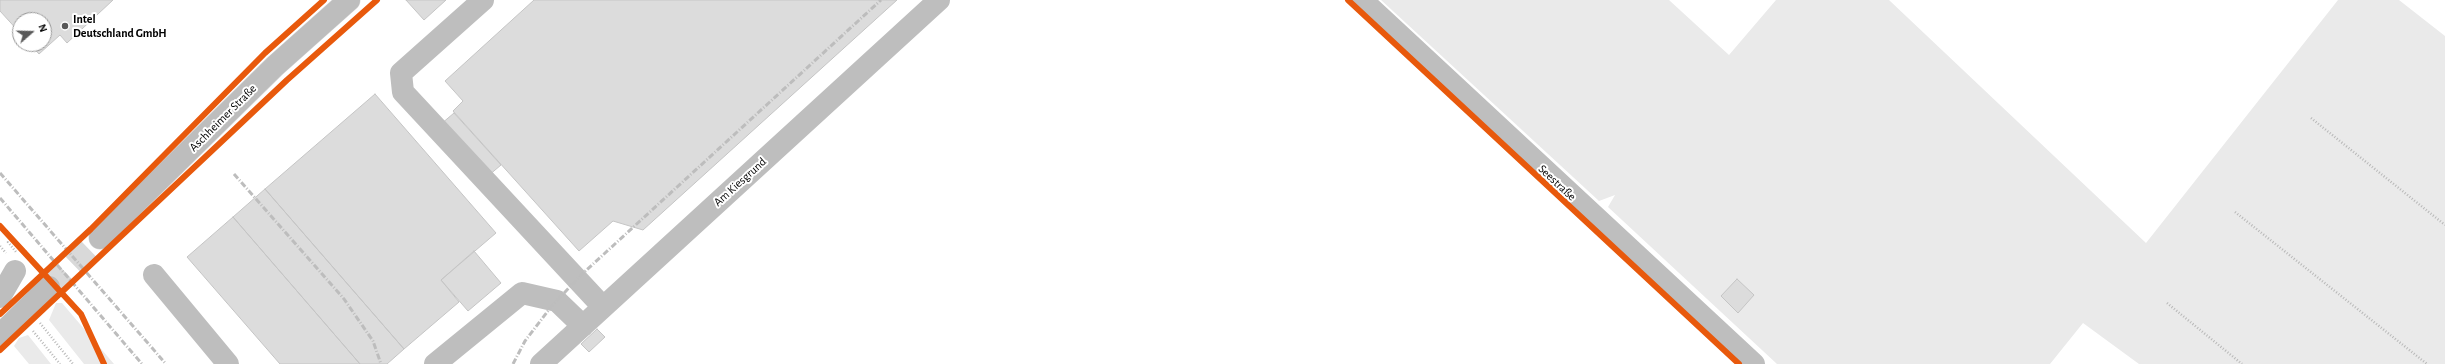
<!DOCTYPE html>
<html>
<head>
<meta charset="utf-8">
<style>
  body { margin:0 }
  #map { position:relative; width:2445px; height:364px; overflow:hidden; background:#fff; font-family:"Alegreya Sans",sans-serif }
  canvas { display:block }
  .north { position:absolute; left:12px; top:12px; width:40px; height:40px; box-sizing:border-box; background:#fff; border:1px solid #999; border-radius:50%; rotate:70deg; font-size:11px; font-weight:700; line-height:16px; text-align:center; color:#000 }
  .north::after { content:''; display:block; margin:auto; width:14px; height:18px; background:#595959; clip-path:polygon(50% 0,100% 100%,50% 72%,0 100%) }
</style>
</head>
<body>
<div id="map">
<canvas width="2445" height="364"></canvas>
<div class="north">N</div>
</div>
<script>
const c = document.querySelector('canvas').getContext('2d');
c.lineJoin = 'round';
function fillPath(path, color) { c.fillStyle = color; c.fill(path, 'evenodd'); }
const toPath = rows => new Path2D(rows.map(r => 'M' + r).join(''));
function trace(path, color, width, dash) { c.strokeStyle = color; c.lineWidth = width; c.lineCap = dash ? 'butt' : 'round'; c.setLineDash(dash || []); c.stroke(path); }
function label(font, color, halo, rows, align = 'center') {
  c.font = font + ' "Alegreya Sans",sans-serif'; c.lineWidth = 4; c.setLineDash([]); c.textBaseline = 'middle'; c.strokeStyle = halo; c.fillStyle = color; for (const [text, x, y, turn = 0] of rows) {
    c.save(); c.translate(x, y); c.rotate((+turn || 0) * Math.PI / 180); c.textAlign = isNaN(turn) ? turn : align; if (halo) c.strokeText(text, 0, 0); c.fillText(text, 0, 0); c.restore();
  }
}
fillPath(toPath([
  [1381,0,1669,0,1729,55,1776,0,1889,0,2146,243,2338,0,2399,0,2445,36,2445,364,2139,364,2083,323,2050,364,1777,364,1608,207,1615,195,1599,201],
  [56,303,62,303,114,364,84,364,49,320],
  [28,335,51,364,29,364,14,346,19,338]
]), '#eaeaea');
const building = toPath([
  [0,0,113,0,67,43,60,35,39,54,30,44,44,44,44,20,20,20,20,33,0,11,0,0],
  [406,0,446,0,424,20,406,0],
  [534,0,897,0,643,230,613,221,579,251,453,111,463,101,445,81,534,0],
  [375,94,496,233,441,280,459,302,404,349,265,189,375,94],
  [454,113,501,165,488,176,441,124,454,113],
  [265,189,404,349,387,364,360,364,233,217,265,189],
  [233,217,360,364,280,364,187,257,233,217],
  [474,251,501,283,468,311,441,280,474,251],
  [1737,279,1754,295,1738,313,1721,296,1737,279],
  [597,329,605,337,589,352,581,344,597,329]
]);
fillPath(building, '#dcdcdc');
trace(building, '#c5c5c5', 1);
trace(toPath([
  [49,287,100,238]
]), '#d9d9d9', 22, [22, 11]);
const major = toPath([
  [100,238,275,66,349,0],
  [0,335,49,287]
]);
trace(major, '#dbdbdb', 23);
trace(toPath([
  [2311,118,2445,225],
  [2235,212,2427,364],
  [0,226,29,255],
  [12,237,8,242,16,252],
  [0,246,6,253],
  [32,259,37,265],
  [2167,303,2242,364],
  [73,305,81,314,104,364],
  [40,323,73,364],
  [33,331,60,364]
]), '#b8b8b8', 2.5, [1, 2]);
trace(toPath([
  [483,0,401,73,403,92,603,307],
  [1362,0,1754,364],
  [154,275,228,364],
  [0,297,15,271],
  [435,364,522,293,557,301,583,326],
  [541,364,939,0]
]), '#bebebe', 22);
trace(major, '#bdbdbd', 22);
trace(toPath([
  [0,173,166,364],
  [234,174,344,299,373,341,381,364],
  [0,198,142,364],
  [513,364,525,341,551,307,580,276,881,0]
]), '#bdbdbd', 3, [6, 2, 1, 2]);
trace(toPath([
  [37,265,73,305]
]), '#b8b8b8', 2.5, [1, 2]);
trace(toPath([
  [1348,0,1739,364],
  [0,226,81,314,104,364],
  [0,314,91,229,265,53,324,0],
  [0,350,287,80,377,0]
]), '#e8590c', 6);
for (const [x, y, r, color] of [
  [65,26,4,"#595959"]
]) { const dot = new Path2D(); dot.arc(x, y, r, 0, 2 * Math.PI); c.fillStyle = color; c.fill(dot); trace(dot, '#fff', 1.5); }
label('bold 12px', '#000', '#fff', [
  ["Intel",73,19],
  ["Deutschland GmbH",73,33]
], 'left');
label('12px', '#000', '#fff', [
  ["Aschheimer Straße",223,118,-45],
  ["Am Kiesgrund",740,182,-42],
  ["Seestraße",1557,183,43]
]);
</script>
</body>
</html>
